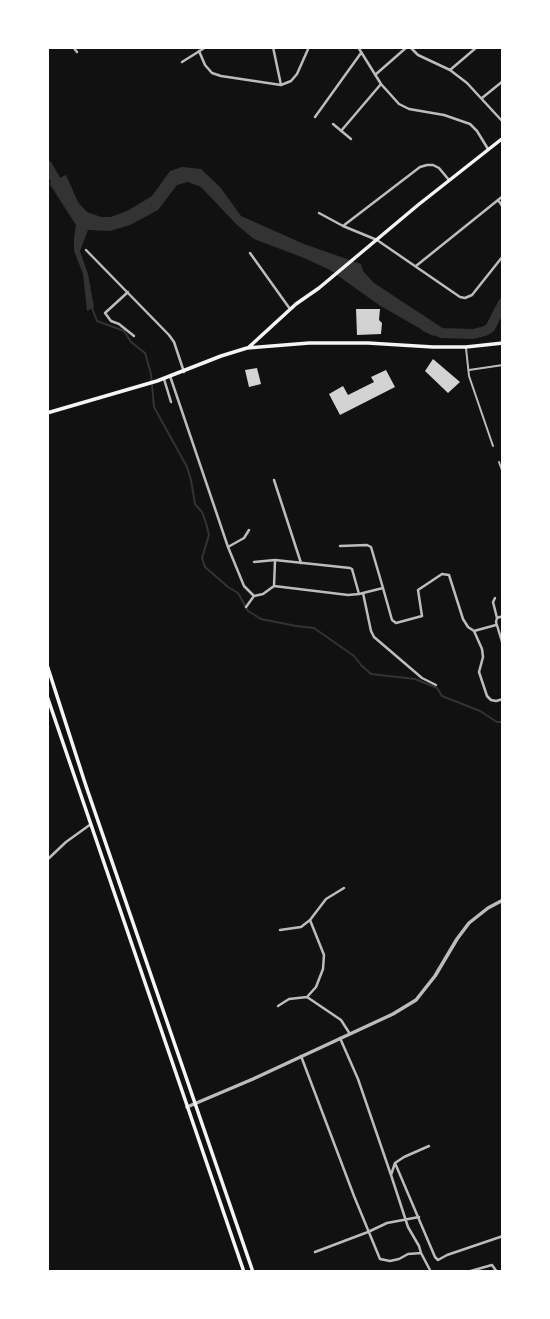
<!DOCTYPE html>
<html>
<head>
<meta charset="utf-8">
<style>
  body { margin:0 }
  #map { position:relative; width:550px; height:1319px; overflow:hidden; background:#111; font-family:Mulish,sans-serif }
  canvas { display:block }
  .frame { position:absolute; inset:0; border:49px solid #fff; pointer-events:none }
</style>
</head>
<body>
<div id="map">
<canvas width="550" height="1319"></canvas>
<div class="frame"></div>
</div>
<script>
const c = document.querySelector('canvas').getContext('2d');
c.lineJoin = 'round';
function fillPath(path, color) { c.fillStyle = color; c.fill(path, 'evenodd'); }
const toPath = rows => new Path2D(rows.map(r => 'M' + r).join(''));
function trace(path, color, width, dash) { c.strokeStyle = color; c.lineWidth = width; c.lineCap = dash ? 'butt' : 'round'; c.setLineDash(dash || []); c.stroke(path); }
fillPath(toPath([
  [182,167,201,169,220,187,241,216,304,244,361,264,363,271,374,283,441,327,433,336,379,305,330,270,304,258,254,239,237,225,201,187,188,182,177,185,158,210,130,225,110,231,88,230,80,251,88,274,94,307,87,311,83,274,74,251,74,237,76,225,49,183,66,175,78,202,87,212,101,217,111,217,129,210,152,196,170,171]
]), '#333');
trace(toPath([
  [92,308,97,321,124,331,131,342,145,353,151,374,154,407,187,467,191,480,195,504,202,512,206,523,209,535,202,558,205,567,228,587,238,593,248,611,261,619,296,626,314,628,354,656,361,665,371,674,415,679,437,688,442,696,480,711,497,722,503,722]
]), '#333', 2);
trace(toPath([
  [47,165,61,189],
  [426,327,442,333,473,334,485,331,490,328,503,303]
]), '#333', 10);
fillPath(toPath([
  [356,309,380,309,379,320,382,323,381,334,357,335],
  [433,359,460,382,448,393,425,371],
  [257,368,261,384,249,387,245,370],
  [386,370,395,387,340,415,329,394,343,386,348,395,374,382,371,377]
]), '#d3d3d3');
trace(toPath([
  [466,348,469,376,493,446],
  [469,370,503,365],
  [499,462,503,473]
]), '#bcbcbc', 2);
trace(toPath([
  [73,47,77,52],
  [273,47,281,85],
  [358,47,381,84,399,104,409,109,444,115,470,124,477,131,488,149],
  [410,47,418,55,450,70,467,83,503,122],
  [199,51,205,65,212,73,221,76,281,85,291,81,297,74,309,47],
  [182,62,206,47],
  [450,70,477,47],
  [375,75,407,47],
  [482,98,503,81],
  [315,117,361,53],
  [333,124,351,139],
  [341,131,381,84],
  [498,200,503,207],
  [319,213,343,226,377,240,460,297,465,298,472,295,503,256],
  [343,226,420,167,427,165,433,165,439,168,449,180],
  [86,250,169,335,174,342,184,372],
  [250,253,290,309],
  [416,266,503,196],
  [128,292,105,313,111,321,119,324,134,336],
  [170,376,228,547,244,586,254,596,263,594,274,586],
  [164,379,171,402],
  [274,480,301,563],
  [340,546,367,545,371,547,383,588],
  [228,547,244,538,249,530],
  [254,562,275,560,350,568,352,569,359,594],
  [274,586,348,595,359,594,383,588,392,620,396,623,422,616,418,590,442,574,449,575,463,619,468,627,474,631,482,649,483,657,479,672,487,696,491,700,496,701,503,699],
  [274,586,275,561],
  [363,593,371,631,374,637,422,678,436,685],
  [495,598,493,602,497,618],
  [246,607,254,596],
  [503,616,497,618,496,622,503,645],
  [474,631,496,625],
  [47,860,66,842,91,824],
  [310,920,326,899,344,888],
  [280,930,301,927,310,920,324,955,323,969,316,987,307,997],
  [278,1006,289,999,307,997,341,1020,350,1034],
  [340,1038,358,1079,391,1175],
  [301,1056,354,1196,380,1259,390,1261,399,1259,408,1254,421,1253,431,1272],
  [429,1146,404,1157,395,1163,435,1257,438,1260,447,1255,503,1236],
  [395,1163,391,1175,408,1227,419,1246,421,1253],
  [315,1252,368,1232,387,1223,419,1217],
  [467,1272,492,1265,497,1272]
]), '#bcbcbc', 2.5);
trace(toPath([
  [187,1107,253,1079,393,1014,416,1000,435,976,457,939,469,923,488,908,503,900]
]), '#bcbcbc', 3.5);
trace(toPath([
  [249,347,296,304,319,288,418,205,503,138],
  [47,413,157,381,221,356,247,348,309,343,368,343,433,347,466,347,503,343],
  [47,665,86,786,253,1272],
  [47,696,244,1272]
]), '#f5f5f5', 3.5);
</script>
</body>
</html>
